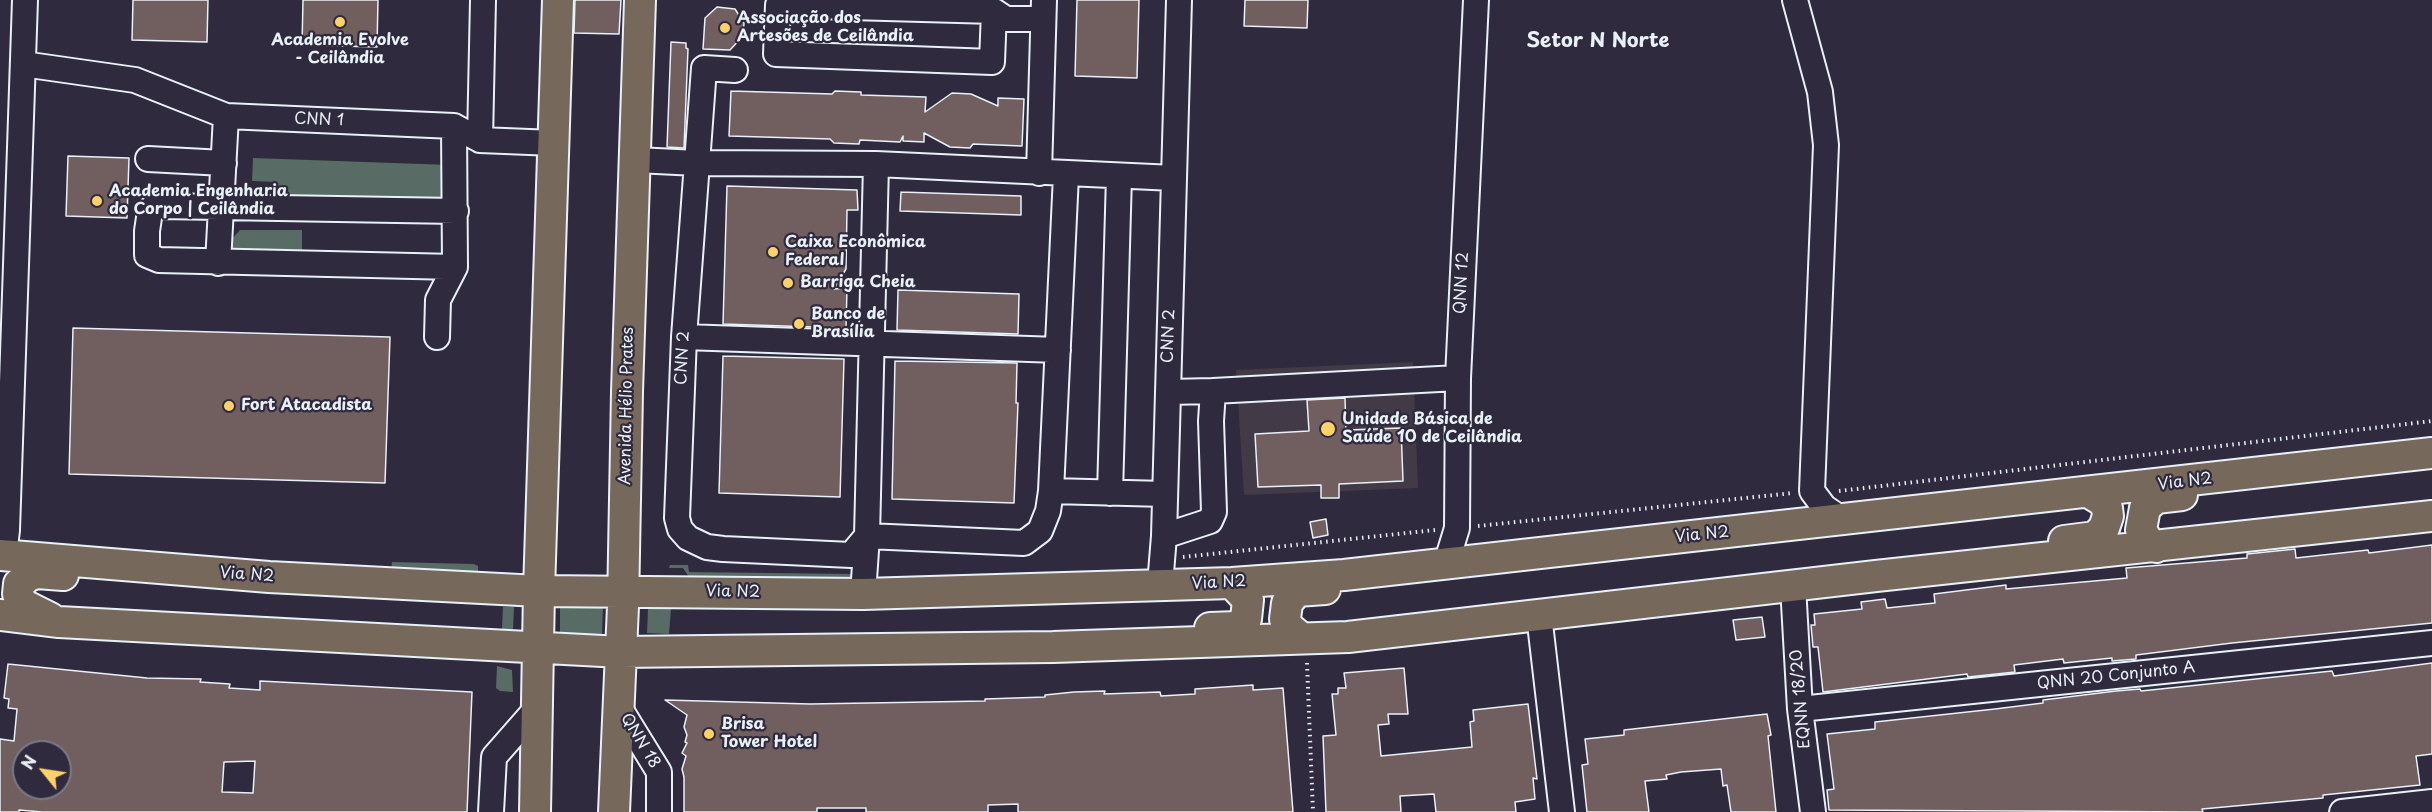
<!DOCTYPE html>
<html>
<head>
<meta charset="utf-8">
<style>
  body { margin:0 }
  #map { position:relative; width:2432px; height:812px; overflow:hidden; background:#2f2a3d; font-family:"Playpen Sans",sans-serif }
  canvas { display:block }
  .north { position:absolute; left:12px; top:740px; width:60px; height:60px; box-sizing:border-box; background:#2f2a3d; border:2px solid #797a88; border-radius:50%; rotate:300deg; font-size:16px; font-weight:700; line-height:24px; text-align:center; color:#e8f1f8 }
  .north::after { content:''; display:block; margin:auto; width:21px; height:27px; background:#ffd166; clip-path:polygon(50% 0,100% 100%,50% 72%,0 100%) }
</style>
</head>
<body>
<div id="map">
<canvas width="2432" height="812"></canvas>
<div class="north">N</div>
</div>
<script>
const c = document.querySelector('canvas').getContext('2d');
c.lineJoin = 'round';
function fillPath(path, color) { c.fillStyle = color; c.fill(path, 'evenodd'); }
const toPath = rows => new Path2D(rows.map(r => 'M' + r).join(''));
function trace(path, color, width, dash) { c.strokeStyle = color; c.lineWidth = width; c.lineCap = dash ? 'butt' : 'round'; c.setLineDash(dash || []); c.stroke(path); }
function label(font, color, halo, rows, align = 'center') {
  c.font = font + ' "Playpen Sans",sans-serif'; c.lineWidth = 4.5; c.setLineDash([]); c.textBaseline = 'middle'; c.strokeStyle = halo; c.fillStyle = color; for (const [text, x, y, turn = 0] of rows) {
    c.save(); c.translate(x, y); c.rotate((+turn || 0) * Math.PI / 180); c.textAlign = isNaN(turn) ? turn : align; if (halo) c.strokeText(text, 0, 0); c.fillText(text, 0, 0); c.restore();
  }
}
fillPath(toPath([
  [1413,362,1418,488,1244,495,1236,370]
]), '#433a47');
fillPath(toPath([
  [253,158,450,165,448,205,275,199,275,182,252,181],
  [240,230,302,230,302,258,238,254,232,249,230,241],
  [392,562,474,564,478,566,478,577,391,571],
  [670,565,688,565,689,572,852,574,854,583,691,580,683,568,669,568],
  [560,606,603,607,602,635,560,634],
  [503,607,514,607,513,629,502,629],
  [648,609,671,609,669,634,647,633],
  [497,666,512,670,513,692,500,691,496,688]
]), '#586b65');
const building = toPath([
  [133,0,208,0,207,42,132,40,133,0],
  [303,0,378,0,377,47,302,45,303,0],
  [575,0,621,0,619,34,574,33,575,0],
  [1077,0,1139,0,1137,78,1075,76,1077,0],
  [1245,0,1308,0,1307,28,1244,26,1245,0],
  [717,7,735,9,744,23,743,36,730,50,703,49,705,18,717,7],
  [671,42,686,43,686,48,688,49,684,148,667,147,671,42],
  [731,91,832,94,835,91,861,92,861,95,926,97,925,112,952,93,971,94,998,106,998,98,1024,99,1022,146,973,144,970,148,950,147,924,133,924,142,903,141,903,136,900,142,860,140,859,144,834,143,830,139,729,136,731,91],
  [68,156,129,158,127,218,66,216,68,156],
  [727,186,857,190,858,210,847,210,846,269,834,289,847,288,846,328,723,324,727,186],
  [901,192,1021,196,1021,215,900,211,901,192],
  [898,290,1019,294,1018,334,897,330,898,290],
  [73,328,390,337,385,483,69,474,73,328],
  [723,356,844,359,840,497,719,493,723,356],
  [895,361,1017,363,1016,403,1018,403,1014,503,892,499,895,361],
  [1345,398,1346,430,1401,428,1403,481,1339,484,1339,498,1321,498,1321,485,1258,487,1255,434,1309,431,1307,400,1345,398],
  [1326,519,1328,535,1313,538,1310,522,1326,519],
  [2432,545,2432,623,2232,643,2136,655,2136,659,2112,661,2112,658,2064,663,2063,659,2014,665,2015,672,1968,677,1967,674,1823,692,1818,647,1813,647,1811,625,1815,625,1814,614,1862,609,1861,602,1885,599,1887,608,1935,603,1934,594,2006,585,2006,589,2127,578,2126,568,2247,558,2247,554,2295,549,2296,558,2368,550,2369,553,2432,545],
  [1762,617,1765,637,1736,640,1733,620,1762,617],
  [2432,663,2432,754,2416,756,2420,785,2323,795,2323,798,2202,809,2203,812,1829,810,1827,790,1834,789,1827,734,1875,729,1875,722,1995,709,2043,703,2043,700,2116,691,2140,689,2141,691,2332,671,2334,676,2432,663],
  [8,664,147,678,201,679,200,682,230,684,229,688,260,690,260,681,472,692,467,812,42,812,19,810,19,812,0,812,0,739,14,741,17,709,8,708,9,699,4,698,8,664],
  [24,752,60,752,60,788,24,788,24,752],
  [255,761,253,793,222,792,224,762,255,761],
  [1404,668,1408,714,1388,714,1389,724,1378,725,1381,756,1472,747,1470,722,1474,721,1473,710,1528,704,1537,779,1533,778,1535,799,1515,802,1516,812,1436,812,1434,794,1400,796,1401,812,1326,812,1323,736,1336,735,1332,694,1338,694,1338,688,1346,688,1344,673,1404,668],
  [1253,685,1253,690,1283,688,1293,812,1018,812,1018,804,988,805,988,812,866,812,866,808,817,808,817,812,684,812,684,777,682,769,686,756,682,753,687,743,685,742,687,735,684,727,687,715,665,700,810,704,985,701,985,699,1045,697,1045,695,1074,692,1105,691,1104,694,1160,692,1161,696,1195,694,1195,689,1253,685],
  [1767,714,1771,735,1768,736,1776,812,1731,812,1727,785,1723,786,1721,769,1681,772,1666,775,1667,779,1645,781,1649,812,1587,812,1582,765,1588,764,1585,739,1624,735,1624,730,1767,714]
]);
fillPath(building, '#715e5e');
trace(building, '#e8f1f8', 1.5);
const minor = toPath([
  [1795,0,1820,92,1826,145,1812,491,1824,507,1840,518],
  [994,11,992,62,776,54,778,5,994,11,1006,19,1043,19],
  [23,64,135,80,226,116,454,126,480,140,554,143],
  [480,140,483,0],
  [148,159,224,163],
  [636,160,697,163,704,68,735,70],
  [1039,173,1044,0],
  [1066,175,1051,491,1165,494],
  [218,263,226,116],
  [455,267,159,260,147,255,147,231,150,211,153,207,160,206,456,211],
  [437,337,438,300,455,267,454,126],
  [684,337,1058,350],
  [1213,391,1458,378],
  [1051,491,1048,511,1040,531,1024,543,867,536,851,555,723,549,707,547,688,538,680,529,677,518,684,337,697,163,876,164,1174,178],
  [1110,493,1119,176],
  [1164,536,1210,521,1214,512,1211,421,1213,391,1168,392],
  [4,555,7,530,25,0],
  [1446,564,1457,528,1458,378,1476,0],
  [1160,585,1164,536,1179,0],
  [1793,586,1800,709,1813,812],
  [863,594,867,536,876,164],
  [1539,615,1562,812],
  [619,707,659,772,659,812],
  [1800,709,2432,643],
  [491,812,494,757,537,708],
  [2342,812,2432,802]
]);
const major = toPath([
  [2064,541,2095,537,2104,528,2108,516,2107,508,2103,501,2090,493],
  [2156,547,2149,543,2141,530,2145,508,2156,498,2182,495],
  [0,555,269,577,539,591,863,594,1232,583,1344,575,2432,453],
  [0,615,59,622,621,652,1053,647,1348,637,1876,576,2432,516],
  [50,618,22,604,18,594,19,584,28,576,37,573,63,575],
  [1210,628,1237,627,1246,619,1248,600,1232,583],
  [1301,638,1288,627,1285,619,1287,603,1297,591,1325,589],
  [535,812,539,591,558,0],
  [614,812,623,606,627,392,640,0]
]);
trace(minor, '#e8f1f8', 28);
trace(major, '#e8f1f8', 34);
trace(toPath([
  [1839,491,2432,421],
  [1478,526,1793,493],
  [1183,557,1435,530],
  [1307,663,1313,812]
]), '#e8f1f8', 4, [1.5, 4.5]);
trace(minor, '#2f2a3d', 24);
trace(major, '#76695c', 30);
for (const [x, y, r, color] of [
  [340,22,6,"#ffd166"],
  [725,28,6,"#ffd166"],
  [97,201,6,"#ffd166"],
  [773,252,6,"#ffd166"],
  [788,283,6,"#ffd166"],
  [799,324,6,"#ffd166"],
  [229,406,6,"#ffd166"],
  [1328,429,8,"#ffd166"],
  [709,734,6,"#ffd166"]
]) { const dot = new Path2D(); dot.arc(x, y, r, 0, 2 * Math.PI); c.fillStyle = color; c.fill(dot); trace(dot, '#2f2a3d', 2); }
label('bold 16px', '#e8f1f8', '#2f2a3d', [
  ["Associação dos",737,19],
  ["Artesões de Ceilândia",737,37],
  ["Academia Evolve",340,41,"center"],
  ["- Ceilândia",340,59,"center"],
  ["Academia Engenharia",109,192],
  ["do Corpo | Ceilândia",109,210],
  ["Caixa Econômica",785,243],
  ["Federal",785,261],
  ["Barriga Cheia",800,283],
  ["Banco de",811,315],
  ["Brasília",811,333],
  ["Fort Atacadista",241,406],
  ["Unidade Básica de",1342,420],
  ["Saúde 10 de Ceilândia",1342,438],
  ["Brisa",721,725],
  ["Tower Hotel",721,743]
], 'left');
label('16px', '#e8f1f8', '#2f2a3d', [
  ["CNN 1",319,120,2],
  ["QNN 12",1462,283,-87],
  ["CNN 2",1169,336,-88],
  ["CNN 2",683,358,-87],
  ["Avenida Hélio Prates",627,406,-89],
  ["Via N2",2185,482,-7],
  ["Via N2",1702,535,-6],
  ["Via N2",247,575,4],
  ["Via N2",1219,583,-3],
  ["Via N2",733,592,1],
  ["QNN 20 Conjunto A",2116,676,-6],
  ["EQNN 18/20",1801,699,-95],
  ["QNN 18",640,741,59]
]);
label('bold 20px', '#e8f1f8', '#2f2a3d', [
  ["Setor N Norte",1598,41]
]);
</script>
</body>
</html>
